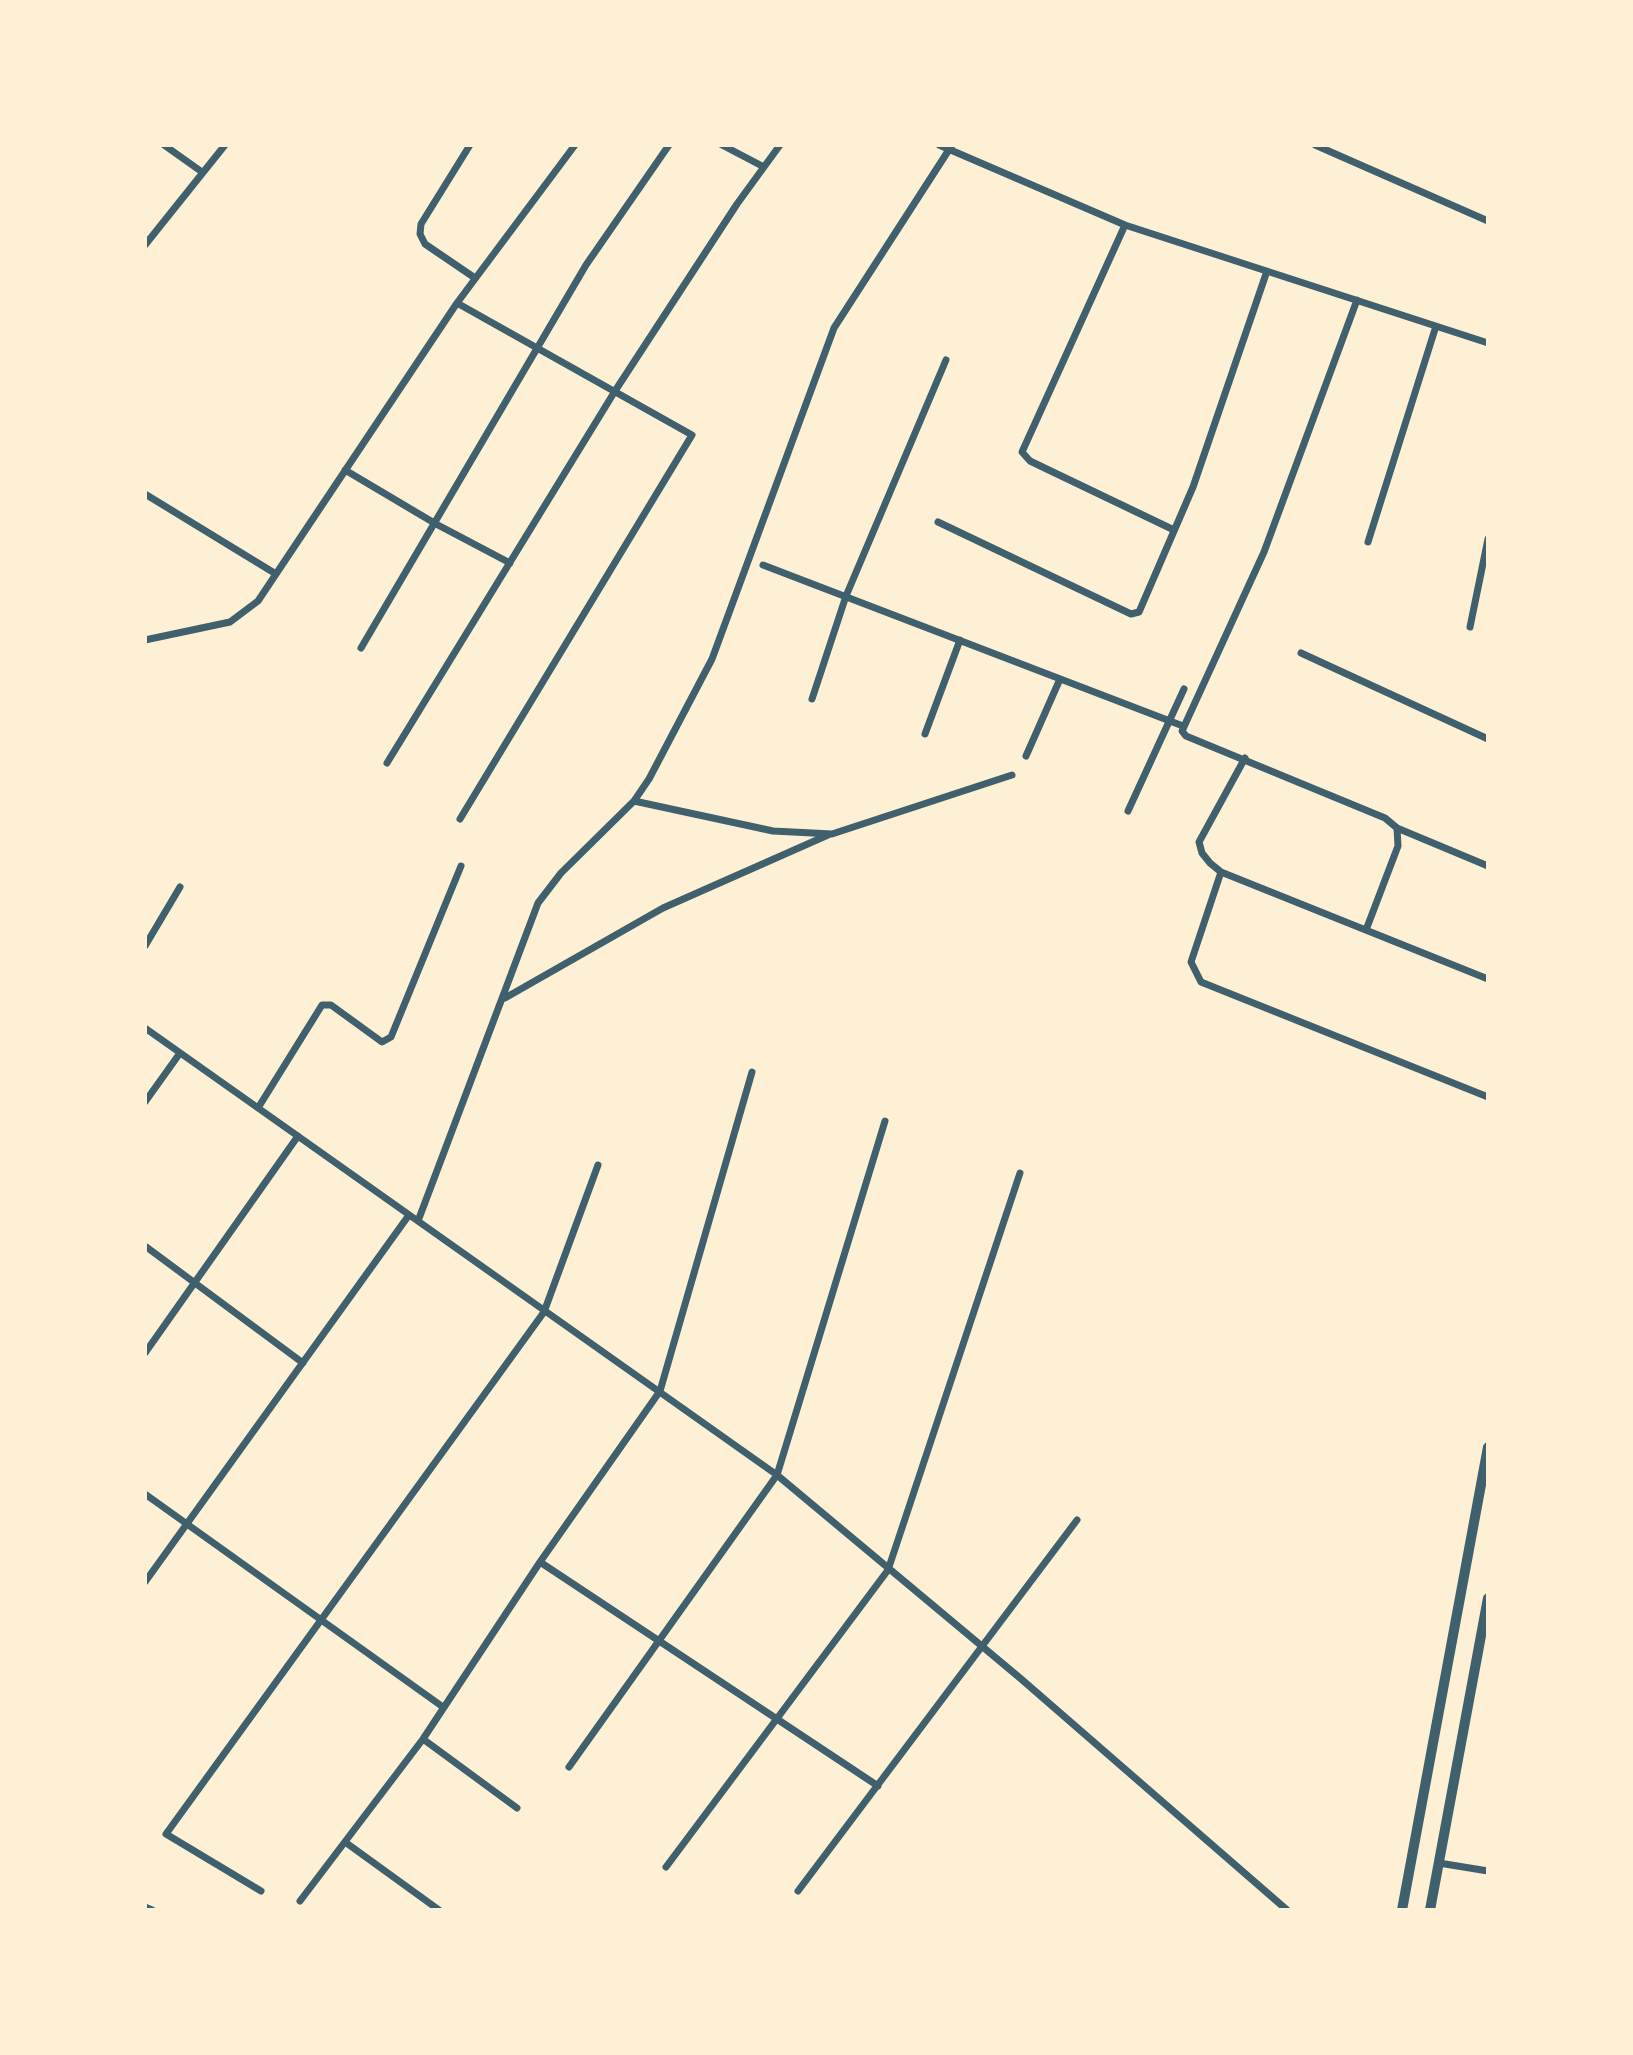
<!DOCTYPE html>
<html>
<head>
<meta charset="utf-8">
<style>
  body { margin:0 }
  #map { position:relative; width:1633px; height:2055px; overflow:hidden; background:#fdf0d5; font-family:"Archivo Narrow",sans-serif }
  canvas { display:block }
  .frame { position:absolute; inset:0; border:147px solid #fdf0d5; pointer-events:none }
</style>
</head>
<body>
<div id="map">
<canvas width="1633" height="2055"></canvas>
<div class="frame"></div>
</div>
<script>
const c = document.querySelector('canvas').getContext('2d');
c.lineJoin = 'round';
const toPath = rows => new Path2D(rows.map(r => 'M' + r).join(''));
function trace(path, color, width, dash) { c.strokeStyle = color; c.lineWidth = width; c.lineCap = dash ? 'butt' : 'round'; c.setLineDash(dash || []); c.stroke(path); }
trace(toPath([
  [164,145,202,172],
  [470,145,421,224,420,234,425,244,475,278],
  [722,145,764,167],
  [939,145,1125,225,1488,343],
  [1315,145,1488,221],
  [1125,225,1022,452,1030,461,1174,530],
  [145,245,225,145],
  [1357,300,1264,552,1182,731,1186,736,1385,818,1397,828,1398,846,1366,930],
  [457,303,575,145],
  [345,470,436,524,510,563],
  [145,494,276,574],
  [938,522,1131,614,1139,612,1193,487,1267,271],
  [1368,542,1436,326],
  [763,565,1183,726],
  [1470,627,1488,539],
  [145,640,230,622,258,601,457,303,692,435,460,819],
  [361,648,586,265,669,145],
  [1301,653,1488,739],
  [812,699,846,596,946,360],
  [925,734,960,640],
  [1026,756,1060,679],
  [1245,758,1199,842,1202,853,1210,863,1221,872,1488,979],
  [387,763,615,391,737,204,780,145],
  [634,801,773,831,832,834,1012,775],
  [1128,811,1184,689],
  [1397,828,1488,866],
  [1221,872,1191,962,1201,982,1488,1097],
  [145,946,180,887],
  [505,998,663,908,828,835],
  [145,1028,777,1475,1020,1678,1287,1910],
  [145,1102,180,1053],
  [258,1108,322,1005,331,1005,382,1042,391,1037,461,866],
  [418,1221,538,903,561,873,634,801,649,779,712,659,834,328,952,145],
  [145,1246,303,1363],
  [145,1353,298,1136],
  [145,1494,443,1707],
  [540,1562,878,1786],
  [145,1582,409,1215],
  [423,1739,517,1808],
  [569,1767,777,1475,885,1121],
  [345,1842,439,1910],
  [1439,1863,1488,1871],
  [666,1867,888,1570,1020,1173],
  [261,1891,166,1834,544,1312,598,1165],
  [798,1891,1077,1520],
  [300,1901,423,1739,540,1562,660,1391,752,1072],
  [145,1907,152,1910]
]), '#3f606c', 7);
trace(toPath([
  [1402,1910,1488,1447],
  [1430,1910,1488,1598]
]), '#3f606c', 10);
</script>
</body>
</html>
